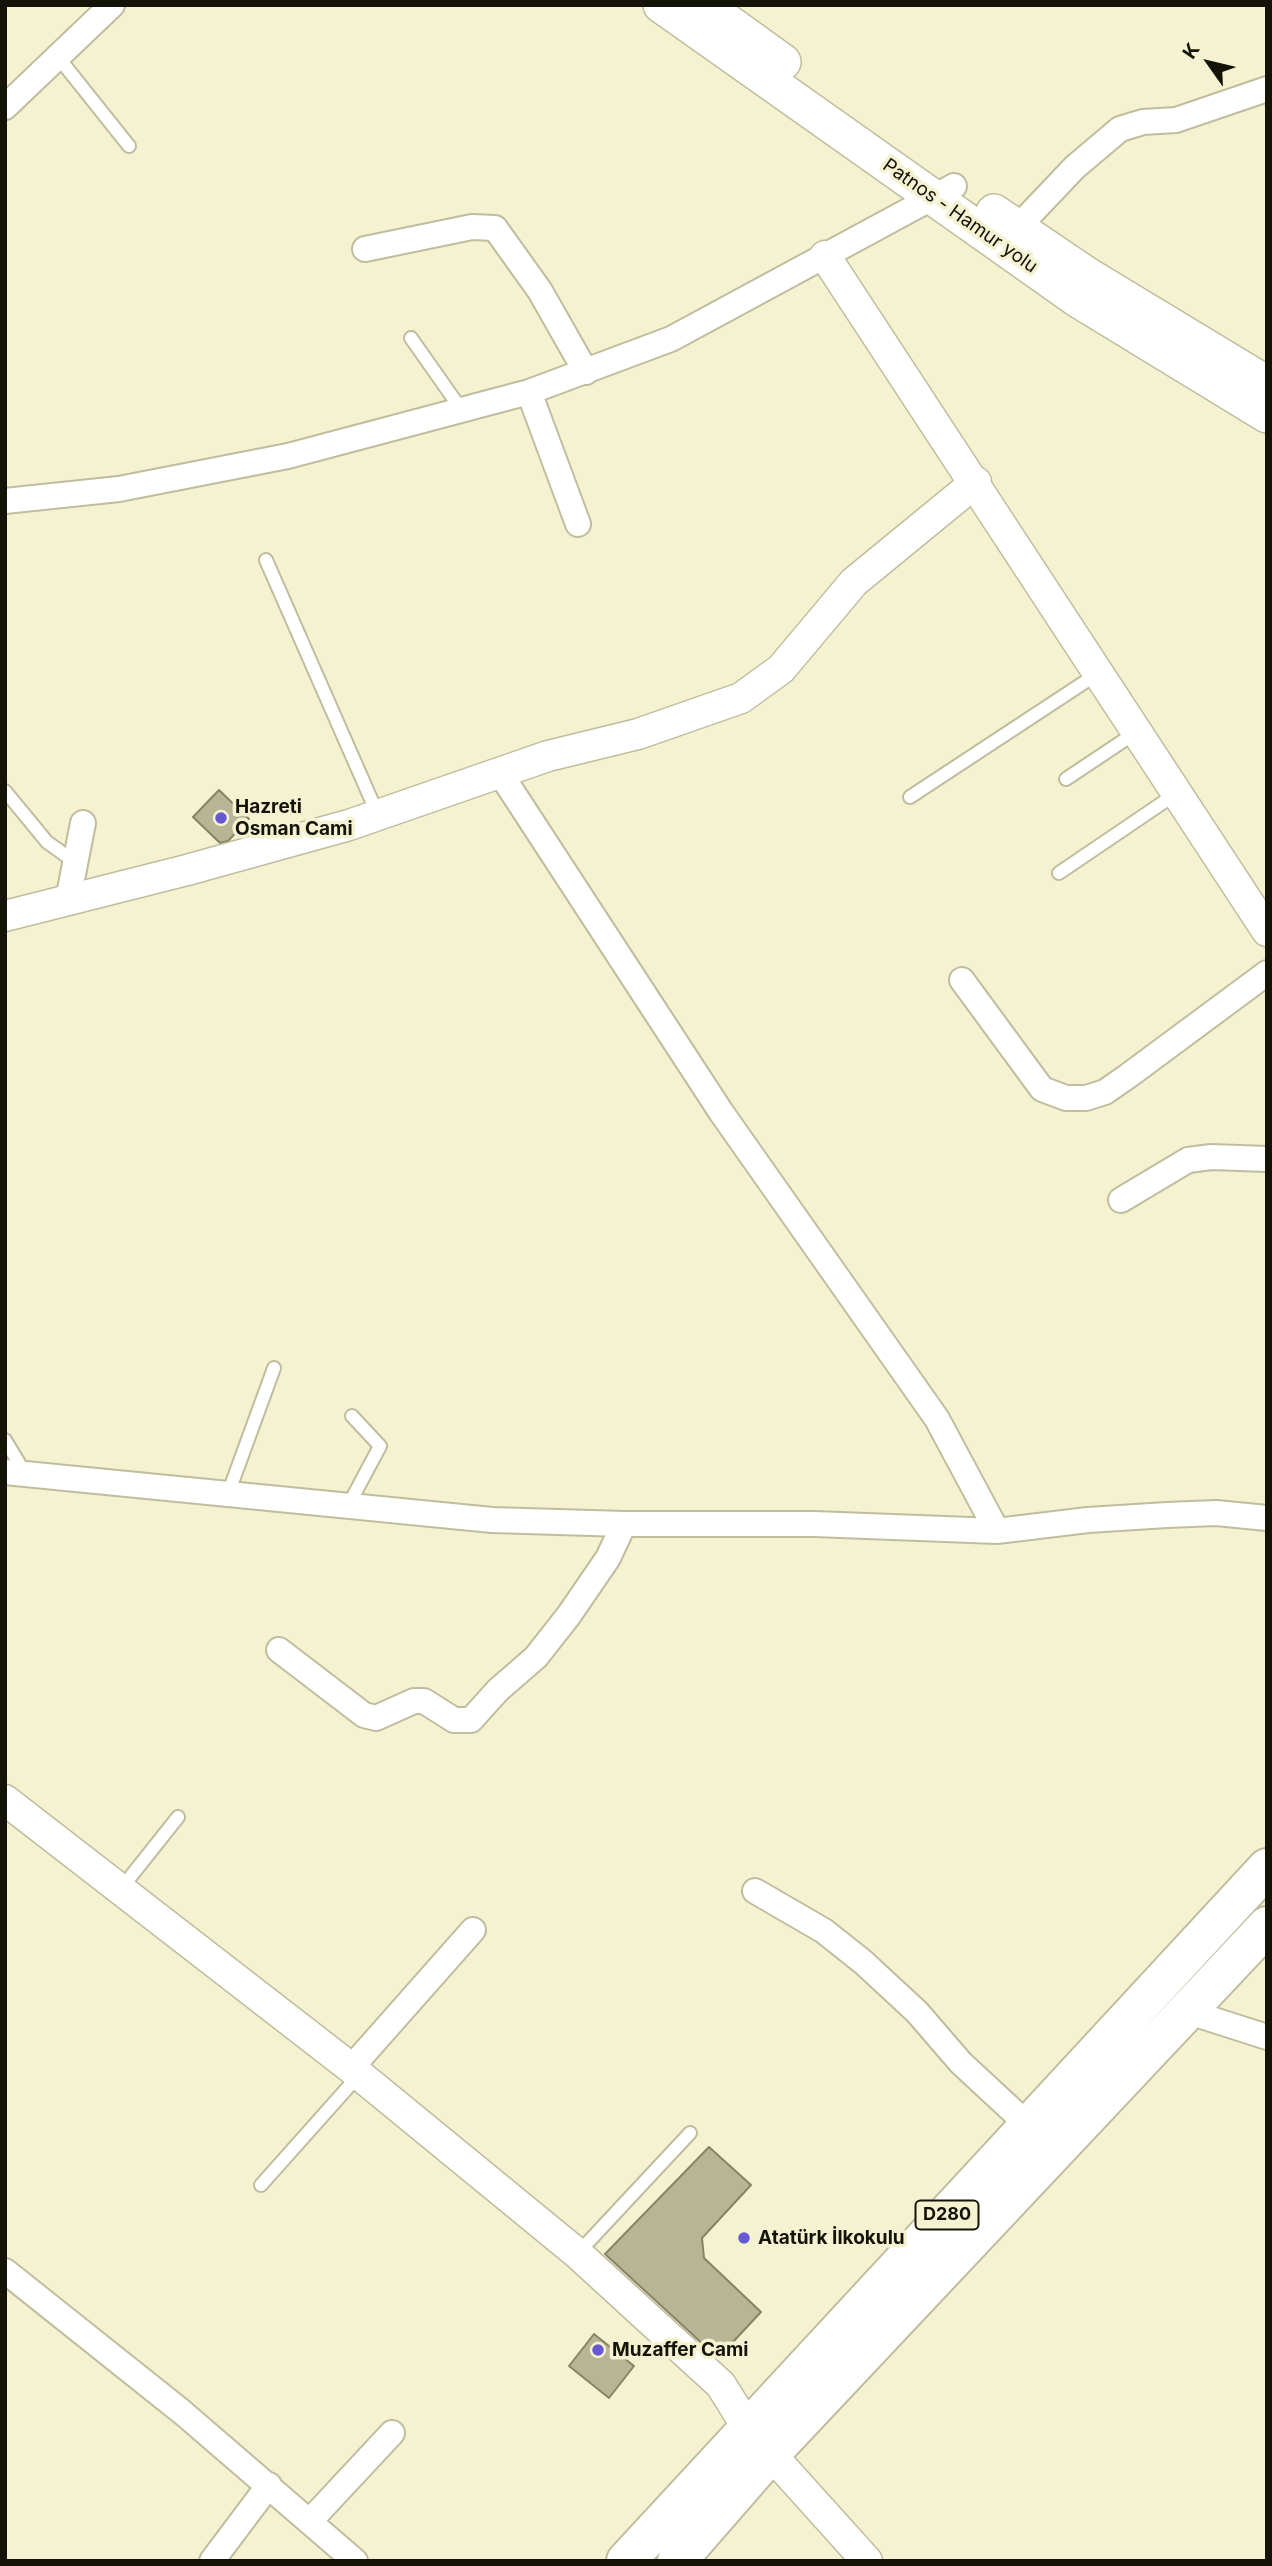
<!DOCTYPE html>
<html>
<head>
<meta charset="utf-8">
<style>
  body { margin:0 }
  #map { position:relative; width:1272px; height:2566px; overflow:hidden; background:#f4f2d1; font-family:Inter,sans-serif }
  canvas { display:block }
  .frame { position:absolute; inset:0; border:7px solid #141308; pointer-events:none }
  .north { position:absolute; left:1174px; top:28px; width:70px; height:70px; -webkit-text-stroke:5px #f4f2d1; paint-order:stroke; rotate:304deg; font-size:19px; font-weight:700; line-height:28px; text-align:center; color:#141308 }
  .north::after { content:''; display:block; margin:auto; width:24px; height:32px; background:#141308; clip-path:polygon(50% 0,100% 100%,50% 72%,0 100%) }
</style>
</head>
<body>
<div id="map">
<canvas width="1272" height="2566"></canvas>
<div class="frame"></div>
<div class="north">K</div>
</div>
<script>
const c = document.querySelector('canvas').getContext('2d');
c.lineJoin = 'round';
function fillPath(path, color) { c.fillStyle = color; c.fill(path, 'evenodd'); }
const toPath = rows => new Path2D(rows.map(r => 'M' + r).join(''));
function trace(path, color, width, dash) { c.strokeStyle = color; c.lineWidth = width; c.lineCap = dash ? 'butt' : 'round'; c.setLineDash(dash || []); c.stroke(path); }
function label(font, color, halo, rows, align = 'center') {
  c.font = font + ' Inter,sans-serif'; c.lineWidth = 7; c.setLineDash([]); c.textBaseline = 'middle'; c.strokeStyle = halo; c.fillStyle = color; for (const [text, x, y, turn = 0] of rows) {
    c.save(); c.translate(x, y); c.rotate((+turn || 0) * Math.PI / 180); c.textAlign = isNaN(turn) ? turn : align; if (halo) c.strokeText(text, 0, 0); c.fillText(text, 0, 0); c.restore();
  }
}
const building = toPath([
  [219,790,249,819,228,841,220,843,193,817,219,790],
  [709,2147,751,2185,702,2238,704,2258,761,2312,718,2358,605,2254,709,2147],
  [594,2334,634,2366,609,2398,569,2366,594,2334]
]);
fillPath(building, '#b7b595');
trace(building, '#878466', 2);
const service = toPath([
  [58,57,129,146],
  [411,338,463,412],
  [266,560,378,815],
  [1066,779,1138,731],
  [5,791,47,842,75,862],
  [910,797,1100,672],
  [1059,873,1177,793],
  [5,1440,25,1473],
  [228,1494,274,1368],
  [347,1508,380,1446,352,1416],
  [120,1890,178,1817],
  [261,2185,359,2075],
  [578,2253,690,2133]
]);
const minor = toPath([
  [5,107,112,5],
  [1017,228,1075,167,1120,129,1143,122,1176,120,1267,89],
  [365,249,472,227,495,228,540,291,586,372],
  [529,392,578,524],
  [5,501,119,489,288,456,529,392,671,339,954,186],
  [500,773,721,1112,937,1419,997,1531],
  [68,900,83,823],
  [962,980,1042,1089,1066,1098,1086,1098,1105,1092,1128,1076,1267,973],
  [1121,1200,1188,1160,1211,1157,1267,1159],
  [5,1472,492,1520,624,1524,814,1524,997,1531,1088,1520,1167,1515,1216,1513,1267,1518],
  [279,1650,364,1715,376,1718,414,1701,424,1701,454,1720,471,1720,498,1690,536,1657,569,1615,608,1558,624,1524],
  [755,1891,824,1931,863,1962,917,2012,961,2063,1029,2126],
  [1186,2011,1267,2037],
  [351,2068,473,1930],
  [5,2271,182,2412,355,2561],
  [310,2521,392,2433],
  [212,2561,269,2485]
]);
const tertiary = toPath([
  [825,256,1267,931],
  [5,916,187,870,349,825,548,756,638,734,741,698,781,669,854,582,976,482],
  [5,1800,351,2068,578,2254,721,2385,749,2430,867,2561]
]);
const secondary = toPath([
  [661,5,1077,299,1267,415],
  [704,5,783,62],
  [994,212,1087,275,1267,384]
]);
const trunk = toPath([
  [626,2561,1267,1868],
  [677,2561,771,2453,1267,1926]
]);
trace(service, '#c0bd9e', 16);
trace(minor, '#c0bd9e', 28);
trace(tertiary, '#c0bd9e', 33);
trace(secondary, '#c0bd9e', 38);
trace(trunk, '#c0bd9e', 42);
trace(service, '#fff', 12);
trace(minor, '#fff', 24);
trace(tertiary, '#fff', 30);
trace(secondary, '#fff', 35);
trace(trunk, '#fff', 38);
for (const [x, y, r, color] of [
  [221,818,7,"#6759d2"],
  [744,2238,7,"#6759d2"],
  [598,2350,7,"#6759d2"]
]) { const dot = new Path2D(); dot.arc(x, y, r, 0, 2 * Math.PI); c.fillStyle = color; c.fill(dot); trace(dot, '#f4f2d1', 2.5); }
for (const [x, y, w] of [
  [947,2215,63]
]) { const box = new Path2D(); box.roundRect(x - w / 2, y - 14.5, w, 29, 5); c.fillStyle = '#f4f2d1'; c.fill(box); trace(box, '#141308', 2); }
label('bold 18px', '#141308', null, [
  ["D280",947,2215]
]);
label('19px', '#141308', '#f4f2d1', [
  ["Patnos - Hamur yolu",960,216,35]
]);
label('bold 19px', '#141308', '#f4f2d1', [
  ["Hazreti",235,807],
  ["Osman Cami",235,829],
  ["Atatürk İlkokulu",758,2238],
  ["Muzaffer Cami",612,2350]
], 'left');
</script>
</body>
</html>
